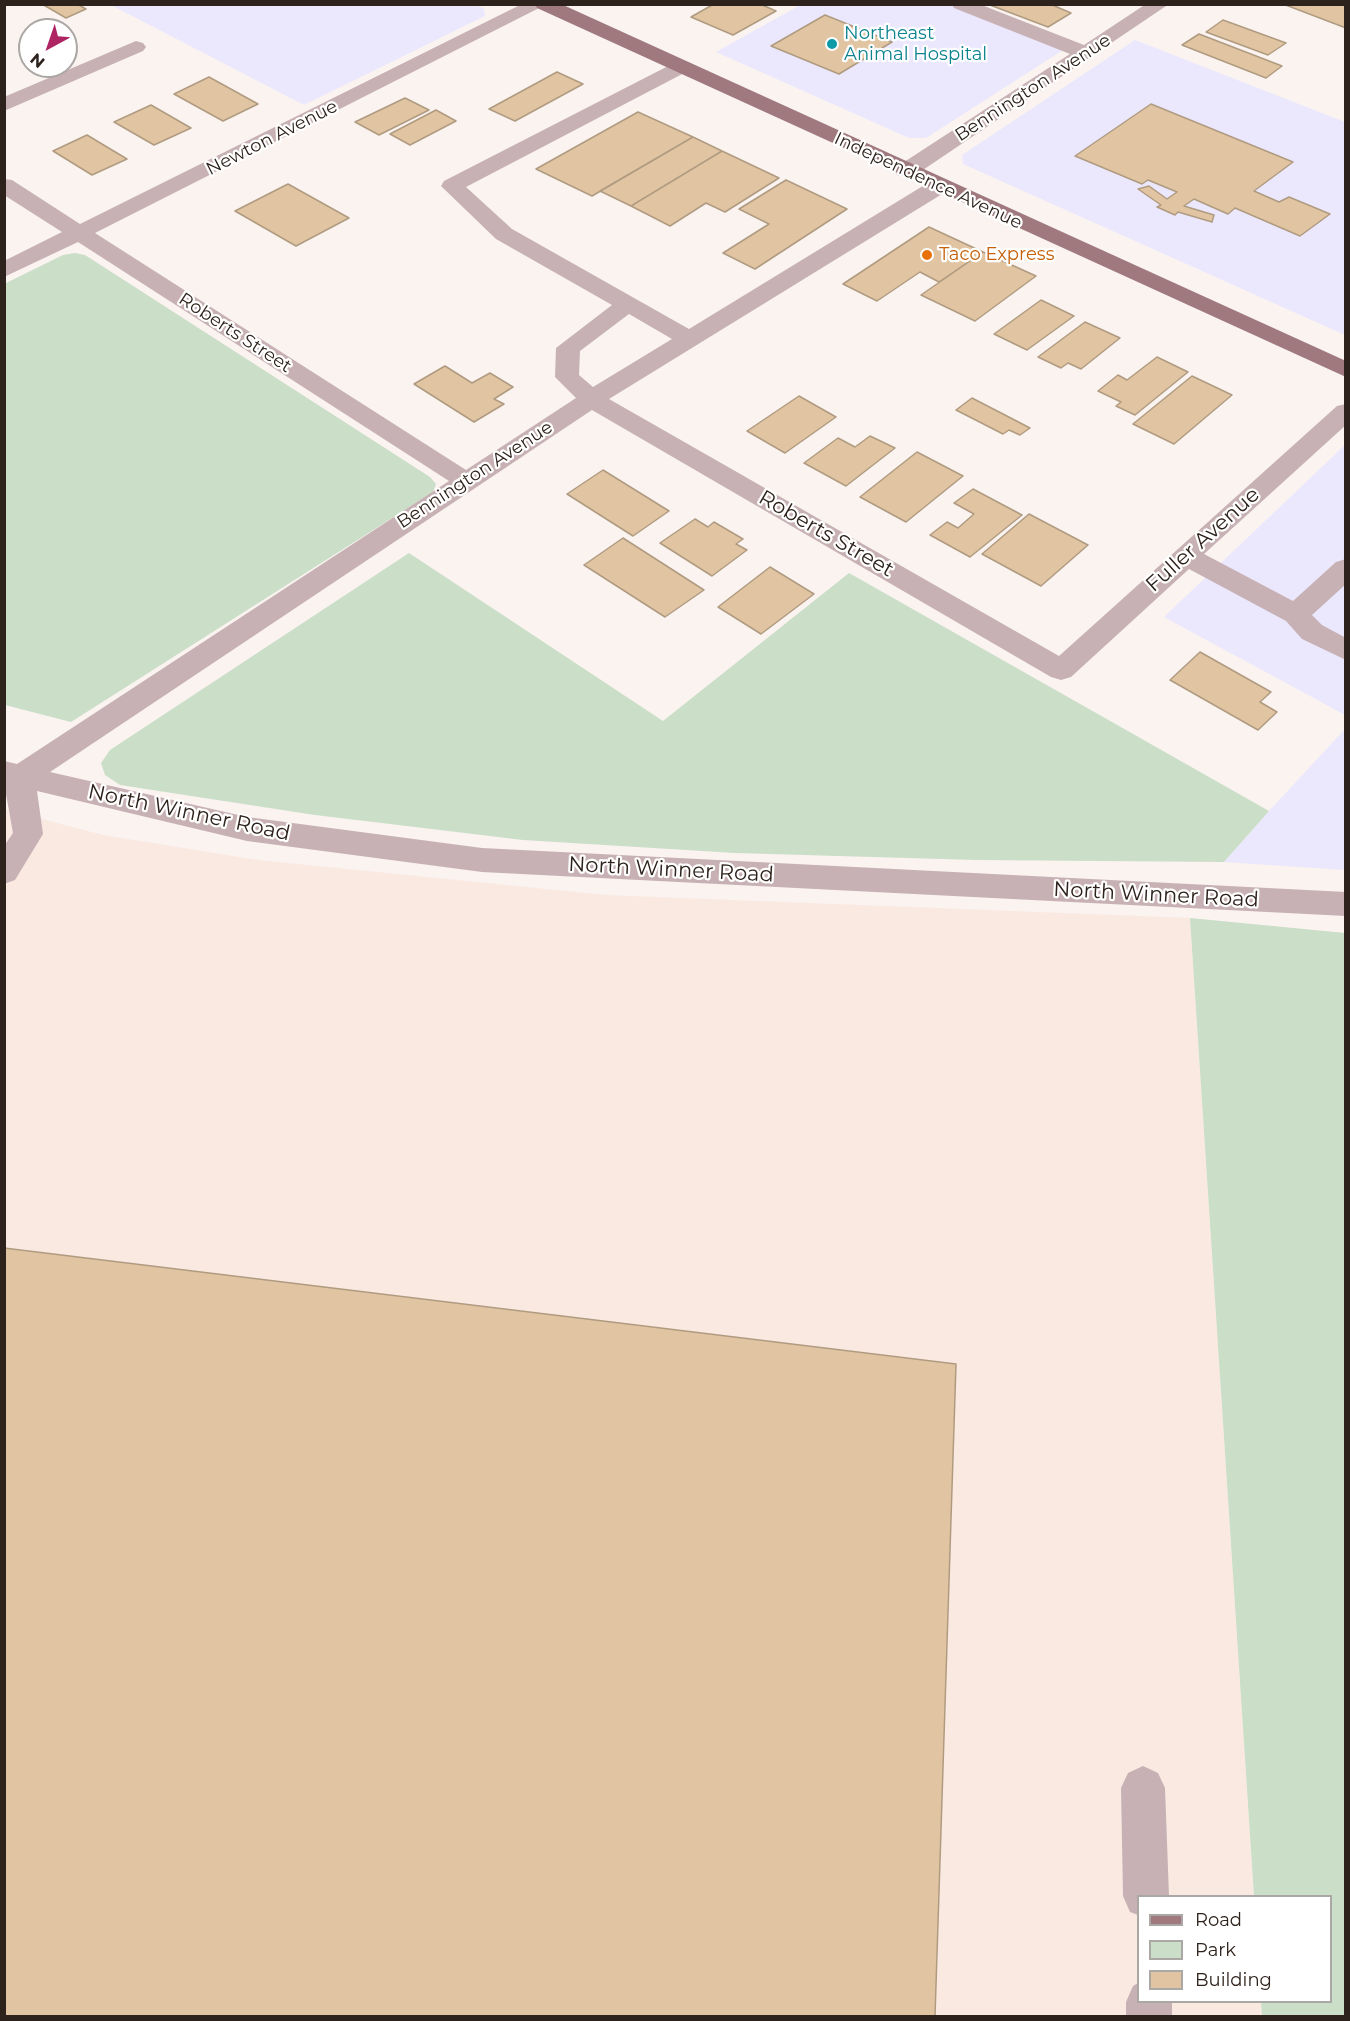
<!DOCTYPE html>
<html>
<head>
<meta charset="utf-8">
<style>
  body { margin:0 }
  #map { position:relative; width:1350px; height:2021px; overflow:hidden; background:#faf3f0; font-family:Montserrat,sans-serif }
  canvas { display:block }
  .frame { position:absolute; inset:0; border:6px solid #2e221c; pointer-events:none }
  .legend { position:absolute; left:1137px; top:1895px; width:195px; height:108px; box-sizing:border-box; background:#fff; border:2px solid #aba7a4; margin:0; padding:8px 10px; list-style:none; font-size:18px; color:#2e221c }
  .legend li { display:flex; align-items:center; gap:12px; height:30px }
  .legend b { width:30px; border:2px solid #aba7a4 }
  .north { position:absolute; left:18px; top:18px; width:60px; height:60px; box-sizing:border-box; background:#fff; border:2px solid #aba7a4; border-radius:50%; rotate:220deg; font-size:16px; font-weight:700; line-height:24px; text-align:center; color:#2e221c }
  .north::after { content:''; display:block; margin:auto; width:21px; height:27px; background:#af2463; clip-path:polygon(50% 0,100% 100%,50% 72%,0 100%) }
</style>
</head>
<body>
<div id="map">
<canvas width="1350" height="2021"></canvas>
<div class="frame"></div>
<ul class="legend">
<li><b style="height:8px;background:#9f797d"></b>Road</li>
<li><b style="height:16px;background:#cbdec8"></b>Park</li>
<li><b style="height:16px;background:#e1c5a2"></b>Building</li>
</ul>
<div class="north">N</div>
</div>
<script>
const c = document.querySelector('canvas').getContext('2d');
c.lineJoin = 'round';
function fillPath(path, color) { c.fillStyle = color; c.fill(path, 'evenodd'); }
const toPath = rows => new Path2D(rows.map(r => 'M' + r).join(''));
function trace(path, color, width, dash) { c.strokeStyle = color; c.lineWidth = width; c.lineCap = dash ? 'butt' : 'round'; c.setLineDash(dash || []); c.stroke(path); }
function label(font, color, halo, rows, align = 'center') {
  c.font = font + ' Montserrat,sans-serif'; c.lineWidth = 4.5; c.setLineDash([]); c.textBaseline = 'middle'; c.strokeStyle = halo; c.fillStyle = color; for (const [text, x, y, turn = 0] of rows) {
    c.save(); c.translate(x, y); c.rotate((+turn || 0) * Math.PI / 180); c.textAlign = isNaN(turn) ? turn : align; if (halo) c.strokeText(text, 0, 0); c.fillText(text, 0, 0); c.restore();
  }
}
fillPath(toPath([
  [475,4,484,9,485,16,304,105,111,5],
  [802,4,977,5,1074,43,926,138,909,138,716,52],
  [1135,40,1345,122,1345,335,963,164,962,155],
  [1345,445,1345,715,1164,617],
  [1345,729,1345,870,1224,862,1269,811]
]), '#ebe8fe');
fillPath(toPath([
  [4,809,103,835,258,860,606,895,1190,918,1254,1896,1138,1896,1138,2002,1261,2002,1262,2016,5,2016]
]), '#fae9e1');
fillPath(toPath([
  [75,253,85,255,430,477,436,484,433,492,71,722,5,705,4,284,63,255],
  [409,553,663,721,849,573,1269,811,1224,862,976,860,735,853,523,840,315,815,120,785,105,775,101,763,110,750],
  [1190,918,1345,933,1345,2016,1262,2016,1261,2002,1330,2002,1330,1896,1254,1896]
]), '#cbdec8');
const building = toPath([
  [42,4,77,4,86,9,66,18,42,4],
  [714,4,760,4,776,11,733,35,691,17,714,4],
  [1050,4,1071,13,1048,27,990,5,1050,4],
  [1283,4,1346,4,1346,28,1283,4],
  [825,15,892,42,839,74,771,46,825,15],
  [1223,20,1286,43,1268,55,1206,32,1223,20],
  [1199,34,1282,66,1266,78,1182,45,1199,34],
  [557,72,583,84,515,121,489,109,557,72],
  [209,77,258,104,223,121,174,94,209,77],
  [405,98,429,110,379,135,355,122,405,98],
  [1151,104,1293,162,1254,191,1279,202,1289,197,1330,214,1300,236,1235,208,1228,214,1194,199,1184,206,1214,215,1212,222,1178,212,1175,215,1157,207,1161,205,1138,189,1149,186,1167,199,1177,192,1148,180,1142,184,1075,156,1151,104],
  [151,105,191,128,154,145,114,122,151,105],
  [436,110,456,121,410,145,390,134,436,110],
  [638,112,693,137,592,196,536,169,638,112],
  [87,135,127,159,92,175,53,151,87,135],
  [693,137,722,151,631,206,600,191,693,137],
  [722,151,779,178,725,212,706,203,670,226,631,206,722,151],
  [786,180,847,209,755,269,723,253,769,224,739,209,786,180],
  [288,184,349,218,296,246,235,211,288,184],
  [929,227,983,252,939,282,920,272,877,301,843,284,929,227],
  [983,252,1036,276,975,321,921,295,983,252],
  [1041,300,1074,316,1027,350,994,334,1041,300],
  [1085,322,1120,338,1081,369,1068,363,1061,368,1038,357,1085,322],
  [1157,357,1188,372,1135,415,1116,406,1121,402,1098,391,1118,375,1127,380,1157,357],
  [445,366,472,383,490,373,513,387,494,399,504,404,474,422,414,384,445,366],
  [1192,376,1232,395,1174,444,1133,424,1192,376],
  [799,396,836,417,785,453,747,431,799,396],
  [972,398,1030,428,1020,435,1009,430,1003,434,956,410,972,398],
  [870,436,895,448,846,486,804,463,838,438,855,447,870,436],
  [917,452,963,476,906,522,860,497,917,452],
  [603,470,669,511,633,536,567,494,603,470],
  [973,489,1022,515,970,557,930,535,947,522,958,528,974,514,954,503,973,489],
  [1029,514,1088,545,1041,586,982,554,1029,514],
  [695,519,708,527,714,522,743,539,736,544,747,550,712,576,660,543,695,519],
  [623,538,704,590,665,617,584,565,623,538],
  [770,567,814,594,761,634,718,607,770,567],
  [1200,652,1271,692,1260,702,1277,712,1258,730,1170,680,1200,652],
  [4,1248,956,1364,935,2016,4,2016,4,1248]
]);
fillPath(building, '#e1c5a2');
trace(building, '#b09b81', 1.5);
fillPath(toPath([
  [522,4,547,4,95,233,466,470,576,398,555,377,556,348,612,305,496,239,441,186,444,181,674,63,688,63,691,67,688,71,466,187,512,229,689,329,931,181,939,179,947,181,950,186,947,191,609,399,1059,656,1337,406,1346,404,1346,425,1204,554,1293,601,1336,562,1346,559,1346,584,1312,615,1322,625,1346,638,1346,660,1302,639,1286,621,1189,569,1071,677,1061,680,1051,677,592,410,50,772,247,817,482,848,1346,892,1346,916,482,872,247,841,37,791,43,834,15,880,4,884,4,846,13,833,4,783,4,761,17,764,449,481,78,242,4,277,4,261,62,232,4,195,4,179,12,180,80,224,522,4],
  [629,314,672,339,593,387,579,375,580,351,629,314],
  [952,4,979,4,1084,45,1146,4,1169,4,914,176,898,176,895,171,898,166,1070,54,954,8,952,4],
  [136,41,143,43,146,47,143,51,4,111,4,97,136,41],
  [1143,1766,1158,1773,1165,1788,1169,1896,1138,1896,1138,1915,1130,1912,1123,1896,1121,1788,1128,1773,1143,1766],
  [1138,1983,1138,2002,1172,2002,1172,2016,1126,2016,1126,2002,1133,1986,1138,1983]
]), '#c7b1b4');
fillPath(toPath([
  [535,4,561,4,1346,361,1346,377,537,8,535,4]
]), '#9f797d');
for (const [x, y, r, color] of [
  [832,44,6,"#0f9aa8"],
  [927,255,6,"#e8710a"]
]) { const dot = new Path2D(); dot.arc(x, y, r, 0, 2 * Math.PI); c.fillStyle = color; c.fill(dot); trace(dot, '#fff', 2); }
label('18px', '#0d838f', '#fff', [
  ["Northeast",844,34],
  ["Animal Hospital",844,55]
], 'left');
label('18px', '#2e221c', '#fff', [
  ["Bennington Avenue",1033,88,-33],
  ["Newton Avenue",272,138,-27],
  ["Independence Avenue",928,181,25],
  ["Roberts Street",235,333,33],
  ["Bennington Avenue",475,475,-33]
]);
label('18px', '#c56008', '#fff', [
  ["Taco Express",939,255]
], 'left');
label('21px', '#2e221c', '#fff', [
  ["Roberts Street",826,534,30],
  ["Fuller Avenue",1203,540,-42],
  ["North Winner Road",189,813,12],
  ["North Winner Road",671,870,3],
  ["North Winner Road",1156,895,3]
]);
</script>
</body>
</html>
